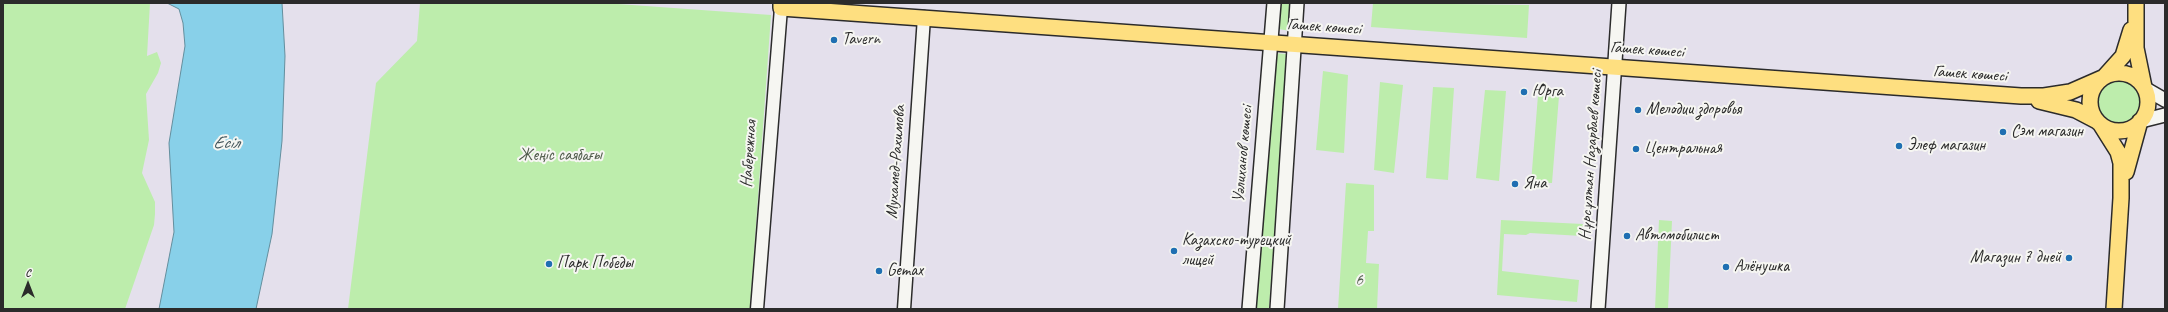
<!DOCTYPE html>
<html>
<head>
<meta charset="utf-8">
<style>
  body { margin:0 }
  #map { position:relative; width:2168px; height:312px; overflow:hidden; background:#e4e0ec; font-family:Caveat,sans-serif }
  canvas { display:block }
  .frame { position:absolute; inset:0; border:4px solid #2b2b2b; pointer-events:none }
  .north { position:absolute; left:8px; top:264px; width:40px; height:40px; -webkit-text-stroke:3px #f6f6f2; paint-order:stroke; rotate:0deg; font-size:11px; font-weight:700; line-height:16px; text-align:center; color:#2b2b2b }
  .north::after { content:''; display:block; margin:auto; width:14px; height:18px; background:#2b2b2b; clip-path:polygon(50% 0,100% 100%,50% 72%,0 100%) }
</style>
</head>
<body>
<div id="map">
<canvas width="2168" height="312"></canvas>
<div class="frame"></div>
<div class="north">С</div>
</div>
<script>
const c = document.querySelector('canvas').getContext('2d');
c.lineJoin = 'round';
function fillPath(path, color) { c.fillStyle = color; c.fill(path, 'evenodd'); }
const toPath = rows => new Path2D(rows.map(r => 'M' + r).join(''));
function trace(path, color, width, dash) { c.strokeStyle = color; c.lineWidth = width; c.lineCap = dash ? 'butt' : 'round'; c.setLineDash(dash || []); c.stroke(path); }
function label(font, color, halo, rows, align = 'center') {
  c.font = font + ' Caveat,sans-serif'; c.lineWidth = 4; c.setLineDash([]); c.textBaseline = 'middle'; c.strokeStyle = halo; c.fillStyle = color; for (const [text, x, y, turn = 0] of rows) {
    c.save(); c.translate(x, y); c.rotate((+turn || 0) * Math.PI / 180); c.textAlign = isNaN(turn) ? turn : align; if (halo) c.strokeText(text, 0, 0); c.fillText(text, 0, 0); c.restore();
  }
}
fillPath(toPath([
  [3,3,150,3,147,56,157,52,161,63,158,73,146,94,149,140,142,173,155,202,155,214,154,225,125,309,3,309],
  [420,3,604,3,771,15,750,309,348,309,376,83,417,41],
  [1280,3,1292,3,1290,31,1279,29],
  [1373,3,1529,5,1527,38,1371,27],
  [1273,53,1287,54,1269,309,1255,309],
  [1323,71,1348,75,1344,153,1316,150],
  '2096 102a23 23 0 1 1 46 0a23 23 0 1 1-46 0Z',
  [1380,82,1403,85,1394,173,1374,170],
  [1433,87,1454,88,1448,180,1426,178],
  [1485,90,1506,91,1499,181,1476,178],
  [1538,95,1559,96,1552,183,1531,183],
  [1346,183,1374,185,1374,231,1368,231,1366,263,1379,264,1377,309,1338,309],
  [1501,220,1583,224,1582,236,1530,233,1526,235,1504,234,1502,271,1579,280,1577,302,1497,295],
  [1659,220,1672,221,1668,309,1655,309]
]), '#bdedac');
const water = toPath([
  [167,3,282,3,285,56,282,141,272,234,256,309,159,309,174,232,169,143,185,46,183,23,179,9,167,3]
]);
fillPath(water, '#88d0e9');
trace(water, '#638e9d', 1);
const tertiary = toPath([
  [757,309,781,8],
  [904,309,924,17]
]);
const secondary = toPath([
  [2144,88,2165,100],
  [2141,121,2165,115],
  [1249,309,1274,3],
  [1277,309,1297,3],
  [1598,309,1619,3]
]);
const primary = toPath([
  [781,3,781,8,2021,96,2044,96,2070,92,2102,78],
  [2136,3,2136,48,2144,87],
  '2090 102a29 29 0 1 1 58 0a29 29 0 1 1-58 0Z',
  [2105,76,2123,56,2131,30],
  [2039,101,2076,110,2097,121],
  [2101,125,2118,152,2121,163,2121,198,2114,309],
  [2126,172,2140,121]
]);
trace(tertiary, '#2b2b2b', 15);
trace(secondary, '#2b2b2b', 16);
trace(primary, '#2b2b2b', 18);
trace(tertiary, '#f6f6f2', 12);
trace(secondary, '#f6f6f2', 13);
trace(primary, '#fedf80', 15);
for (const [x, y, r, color] of [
  [834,40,4,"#1f6fb2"],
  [1524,92,4,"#1f6fb2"],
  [1638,110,4,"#1f6fb2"],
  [2003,132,4,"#1f6fb2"],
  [1899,146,4,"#1f6fb2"],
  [1636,149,4,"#1f6fb2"],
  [1515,184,4,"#1f6fb2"],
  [1627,236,4,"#1f6fb2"],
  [1174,251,4,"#1f6fb2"],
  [2069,258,4,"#1f6fb2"],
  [549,264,4,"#1f6fb2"],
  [1726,267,4,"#1f6fb2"],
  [879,271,4,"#1f6fb2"]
]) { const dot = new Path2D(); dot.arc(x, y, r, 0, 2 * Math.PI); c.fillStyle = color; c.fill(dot); trace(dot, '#f6f6f2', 1.5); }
label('17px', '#2b2b2b', '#f6f6f2', [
  ["Гашек көшесі",1324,27,4],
  ["Гашек көшесі",1647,50,4],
  ["Гашек көшесі",1970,74,4],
  ["Набережная",749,154,-86],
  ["Уәлиханов көшесі",1243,154,-85],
  ["Нұрсұлтан Назарбаев көшесі",1591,155,-86],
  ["Мухамед-Рахимова",896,162,-86]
]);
label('17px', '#2b2b2b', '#f6f6f2', [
  ["Tavern",842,40],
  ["Юрга",1532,92],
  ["Мелодии здоровья",1646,110],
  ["Сэм магазин",2011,132],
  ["Элеф магазин",1907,146],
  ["Центральная",1644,149],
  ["Яна",1523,184],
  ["Автомобилист",1635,236],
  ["Казахско-турецкий",1182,241],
  ["лицей",1182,261],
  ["Магазин 7 дней",2061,258,"right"],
  ["Парк Победы",557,264],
  ["Алёнушка",1734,267],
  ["Gemax",887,271]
], 'left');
label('17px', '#505c4b', '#f6f6f2', [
  ["Жеңіс саябағы",560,156],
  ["6",1359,281]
]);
label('italic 18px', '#42545a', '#f6f6f2', [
  ["Есіл",226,143]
]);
</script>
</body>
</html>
